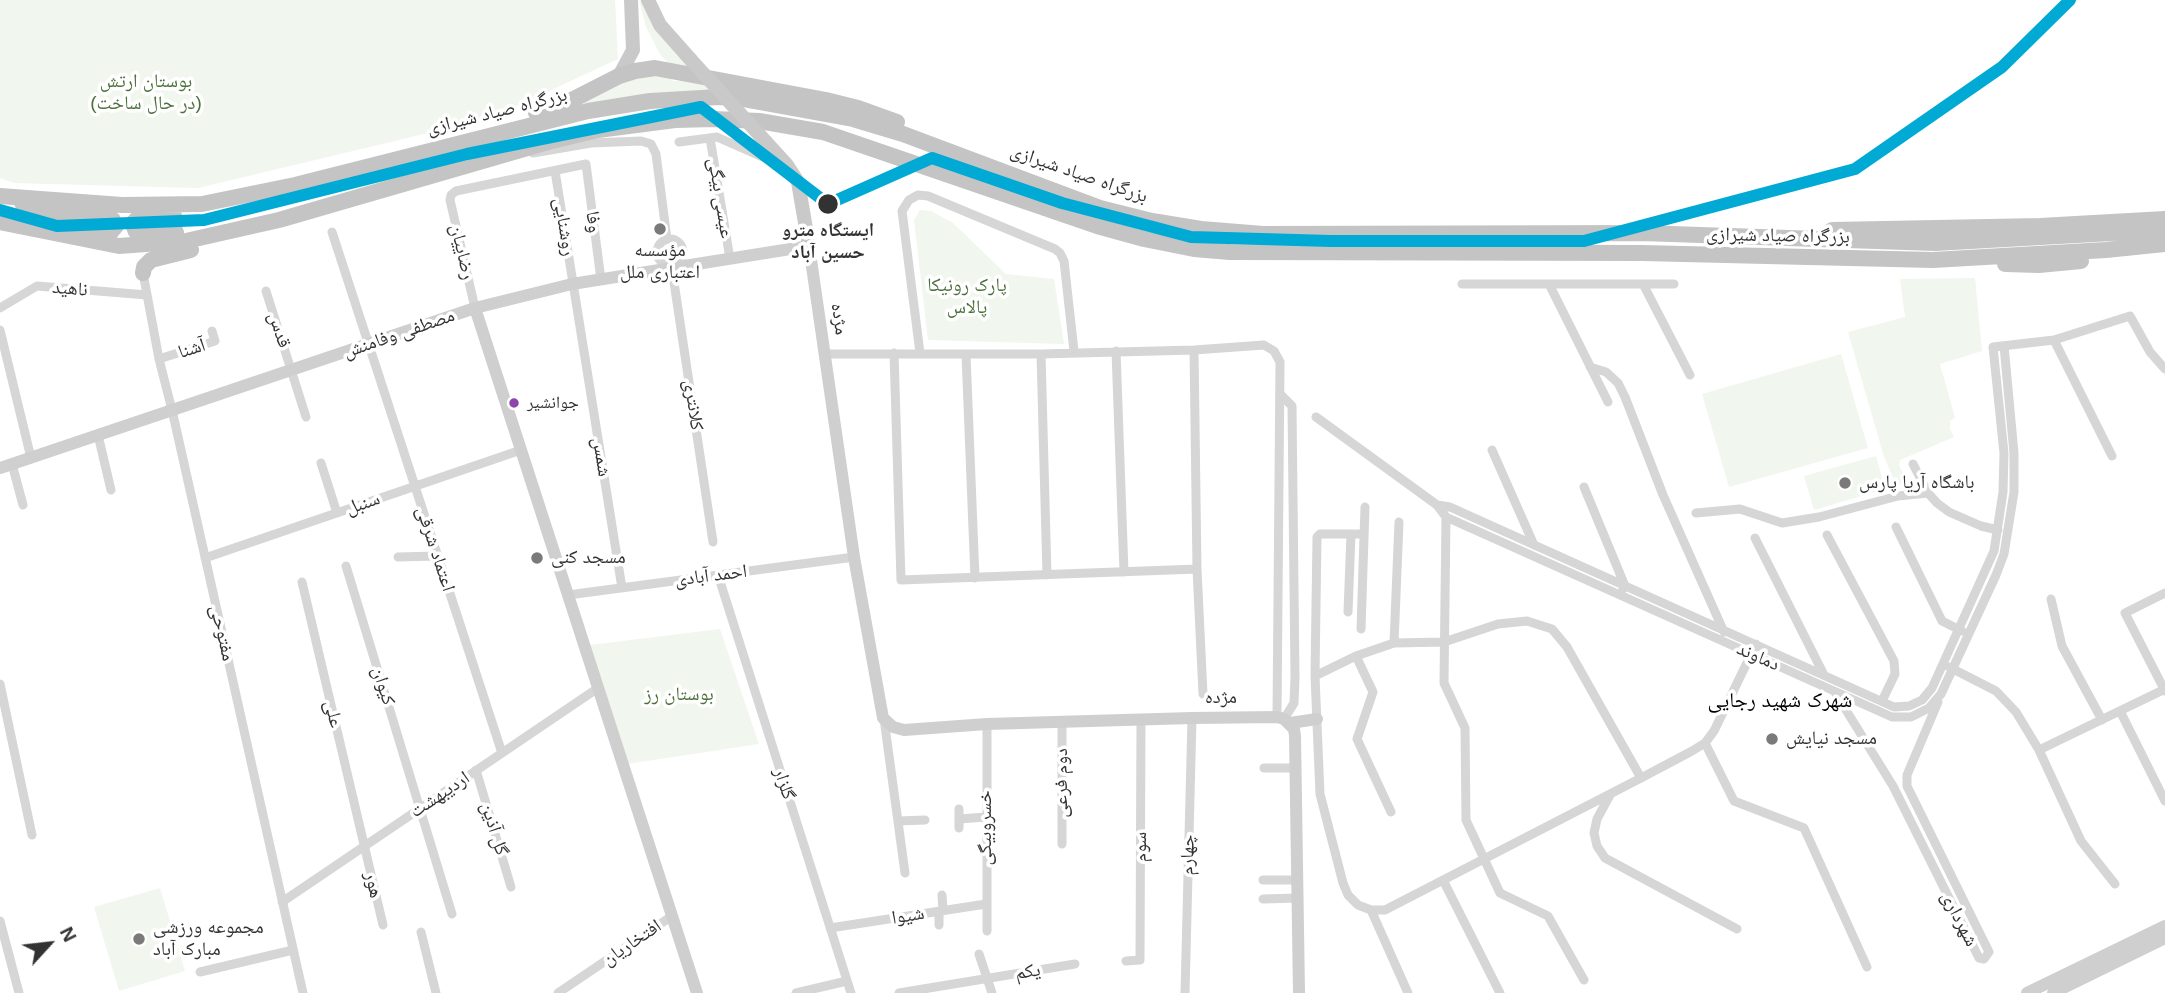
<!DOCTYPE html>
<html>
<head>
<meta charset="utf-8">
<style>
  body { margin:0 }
  #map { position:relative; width:2165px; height:993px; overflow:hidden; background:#fff; font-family:Arial,sans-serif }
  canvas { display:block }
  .north { position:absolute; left:14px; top:909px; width:70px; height:70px; -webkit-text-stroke:5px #fff; paint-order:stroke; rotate:63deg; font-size:19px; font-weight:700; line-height:28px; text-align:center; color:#323232 }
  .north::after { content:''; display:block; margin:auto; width:24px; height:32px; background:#323232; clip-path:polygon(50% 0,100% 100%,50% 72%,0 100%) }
</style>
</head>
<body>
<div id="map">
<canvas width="2165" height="993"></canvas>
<div class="north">N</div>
</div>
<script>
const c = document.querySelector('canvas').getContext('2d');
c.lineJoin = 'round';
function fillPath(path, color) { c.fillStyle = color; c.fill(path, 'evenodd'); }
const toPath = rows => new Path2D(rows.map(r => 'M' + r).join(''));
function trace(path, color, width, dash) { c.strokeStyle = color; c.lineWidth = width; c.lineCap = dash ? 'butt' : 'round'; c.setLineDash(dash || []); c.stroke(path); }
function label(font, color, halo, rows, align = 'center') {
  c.font = font + ' Arial,"Noto Naskh Arabic",sans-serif'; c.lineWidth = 7; c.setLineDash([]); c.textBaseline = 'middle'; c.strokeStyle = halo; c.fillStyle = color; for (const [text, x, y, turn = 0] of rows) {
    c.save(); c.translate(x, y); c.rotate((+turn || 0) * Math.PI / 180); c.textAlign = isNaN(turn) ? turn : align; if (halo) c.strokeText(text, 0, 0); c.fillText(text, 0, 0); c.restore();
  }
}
fillPath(toPath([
  [0,0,615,0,618,59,491,118,198,188,14,183,0,178],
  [639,0,641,0,655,29,693,70,668,63,660,54,646,27],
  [659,72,674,81,701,79,714,92,565,107,618,81],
  [920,210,931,211,953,223,1006,274,1054,279,1064,344,928,340,914,220],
  [1975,278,1982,351,1940,364,1955,418,1950,421,1950,429,1954,437,1900,460,1899,465,1910,486,1914,488,1910,490,1895,482,1884,457,1848,332,1905,317,1900,279],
  [1841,354,1868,448,1729,487,1702,394],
  [1876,456,1885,489,1814,510,1804,476],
  [720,629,759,744,627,764,590,645],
  [160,888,185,971,119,991,94,907]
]), '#f1f6ee');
trace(toPath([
  [710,138,730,259],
  [679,142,717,137,767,159],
  [533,153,591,143,641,141,651,144,656,154,667,239],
  [555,171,622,588],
  [332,232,502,753],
  '657 252a13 13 0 1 1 26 0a13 13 0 1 1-26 0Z',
  [672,269,713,542],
  [143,273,159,359,172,410,303,993],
  [1462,284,1674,284],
  [1643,284,1690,375],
  [1550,286,1608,402],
  [266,291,306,417],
  [0,308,37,286,147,295],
  [475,308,450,200,451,195,456,191,586,164,601,280],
  [0,330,31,458],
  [2054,340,2112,456],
  [1194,350,1197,569,1203,694],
  [1116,351,1124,572],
  [894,353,901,580,1197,569],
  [920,353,902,211,909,200,918,195,928,196,1055,249,1060,253,1064,261,1074,351],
  [824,354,1041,354,1194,350,1264,345,1274,351,1280,362,1277,717],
  [1041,354,1047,575],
  [966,355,975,578],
  [159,359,215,341,212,331],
  [1590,367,1606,372,1618,383,1625,397,1663,495,1724,632],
  [1280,394,1292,406,1295,677,1294,703,1284,719],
  [1316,417,1437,505,1446,517,1892,717,1911,717,1929,708,1941,694,1996,575,2004,554,2014,492,2014,453,2004,346],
  [98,435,111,490],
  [1492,450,1534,545],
  [321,463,337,513],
  [12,464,23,505],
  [1913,464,1928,493,1937,503,1949,512,1981,526,1998,530],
  [1584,487,1625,586,1623,589],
  [1437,505,1450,507,1894,707,1909,706,1922,700,1932,688,1994,551,2003,492,2004,453,1993,347,2054,340,2130,316,2150,352,2165,369],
  [1696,513,1740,509,1782,523,1819,517,1898,496,1928,493],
  [1446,517,1444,683,1465,728,1466,820,1500,893,1548,916,1584,980],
  [1896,527,1942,621,1962,631],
  [1827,535,1894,661,1895,674,1882,701],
  [1755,538,1824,675],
  [398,557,437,556],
  [205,558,521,450],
  [346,566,452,914],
  [718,575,851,993],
  [302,582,383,925],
  [2165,593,2125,613,2165,691],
  [568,595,854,557],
  [2051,599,2062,646,2102,720],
  [1348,612,1351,534],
  [1361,629,1365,507],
  [1394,643,1399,522],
  [1356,656,1373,692,1357,739,1391,812],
  [1949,667,1996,691,2016,712,2039,750,2081,841,2115,884],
  [1315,676,1317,537,1320,534,1364,534],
  [0,684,32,835],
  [1836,694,1893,786,1979,958,1984,959,1989,952,1907,786,1907,775,1938,702],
  [2120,711,2165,801],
  [884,719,905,873],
  [987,724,987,931],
  [1705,743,1734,801,1804,828,1867,967],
  [2039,750,2165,689],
  [1264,768,1296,768],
  [476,770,511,887],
  [1641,778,1567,647,1552,629,1527,621,1498,624,1444,642,1394,643,1356,656,1315,676,1320,794,1343,883,1348,895,1358,905,1371,910,1385,910,1641,778,1692,751,1705,743,1714,731,1756,644],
  [1610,795,1597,819,1594,833,1597,846,1605,858,1737,929],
  [959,819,986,817],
  [899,821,925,820],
  [959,828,959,809],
  [1062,844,1062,722],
  [1263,880,1297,880],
  [1443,880,1500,993],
  [942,895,943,911],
  [1263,899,1298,898],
  [282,902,598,688],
  [1371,910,1408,993],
  [939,911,939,925],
  [0,921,19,993],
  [830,928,986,904],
  [421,932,436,993],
  [979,954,992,993],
  [1126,961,1140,960,1141,719],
  [200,972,293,950],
  [558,993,672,916],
  [796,993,847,981],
  [899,993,1075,964],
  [1185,993,1192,718]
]), '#d6d6d6', 9);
trace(toPath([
  [475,308,697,993],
  [0,468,475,308,572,284,809,246,854,557,883,718,893,727,904,730,987,724,1192,718,1277,717,1284,719,1294,729,1295,736,1299,993],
  [1290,723,1317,719],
  [2027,993,2165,926],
  [2053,993,2165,938]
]), '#cfcfcf', 12);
trace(toPath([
  [648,0,660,25,691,60],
  [619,76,633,50,631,0],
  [766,142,787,165,798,182,809,246]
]), '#c9c9c9', 14);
trace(toPath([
  [536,113,566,103,619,76,635,71,655,68,826,100,858,108,897,122],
  [0,196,122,205,202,204,295,185,588,111,650,101,719,97,737,98,853,119,903,134,1100,208,1152,221,1201,229,1263,234,1642,233,1935,243,2165,230],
  [22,203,43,212,107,216,113,220,116,226,110,233,89,233],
  [174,215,138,218,134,222,134,227,136,232,143,234,176,232],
  [0,222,119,246,186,241,279,220,548,142,598,130,675,120,714,119,759,121,823,132,1097,226,1144,239,1194,249,1230,252,1642,253,1933,260,2106,250,2165,244],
  [1832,230,2040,226,2165,219],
  [2005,264,2039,265,2081,261],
  [143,273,144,267,151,260,191,250]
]), '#c4c4c4', 16);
trace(toPath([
  [691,60,766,142]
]), '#c9c9c9', 14);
trace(toPath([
  [0,210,57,226,204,220,467,154,701,107,828,204,932,158,1062,203,1191,237,1331,241,1584,241,1855,169,2002,67,2070,0]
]), '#00aad4', 12);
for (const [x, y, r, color] of [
  [828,204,11,"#323232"],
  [660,229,7,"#7a7a7a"],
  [514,403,6,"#8e44ad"],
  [1845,483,7,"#7a7a7a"],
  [537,558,7,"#7a7a7a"],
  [1772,739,7,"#7a7a7a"],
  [139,939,7,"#7a7a7a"]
]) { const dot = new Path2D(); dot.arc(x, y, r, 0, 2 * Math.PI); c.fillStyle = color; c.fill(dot); trace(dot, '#fff', 2.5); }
label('17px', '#323232', '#fff', [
  ["جوانشیر",527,403]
], 'left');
label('19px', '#4c703c', '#fff', [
  ["بوستان ارتش",146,82],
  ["(در حال ساخت)",146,104],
  ["پارک رونیکا",967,286],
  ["پالاس",967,308],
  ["بوستان رز",679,695]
]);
label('19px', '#323232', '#fff', [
  ["بزرگراه صیاد شیرازی",497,112,-14],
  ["بزرگراه صیاد شیرازی",1079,174,19],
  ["عیسی بیگی",720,198,81],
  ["وفا",593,222,82],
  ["روشنایی",564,227,81],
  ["بزرگراه صیاد شیرازی",1778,236,1],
  ["رضاییان",462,252,77],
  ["ناهید",70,289,5],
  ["مژده",839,319,82],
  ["قدس",279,330,72],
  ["مصطفی وفامنش",399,334,-19],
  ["آشنا",192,349,-18],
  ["کلانتری",693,405,82],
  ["شمس",601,457,81],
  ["سنبل",363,504,-19],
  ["اعتماد شرقی",435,549,72],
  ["احمد آبادی",711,576,-7],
  ["مفتوحی",222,633,77],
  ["دماوند",1758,657,24],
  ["کیوان",383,686,73],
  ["مژده",1221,698],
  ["علی",333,714,77],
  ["دوم فرعی",1062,783,-90],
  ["گلزار",784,784,72],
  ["اردیبهشت",440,795,-34],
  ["خسروبیگی",986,828,-90],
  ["گل آذین",494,829,73],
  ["سوم",1141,847,-90],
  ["چهارم",1188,855,-89],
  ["هور",373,885,77],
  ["شیوا",908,916,-9],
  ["شهرداری",1959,919,63],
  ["افتخاریان",632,943,-34],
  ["یکم",1028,972,-9]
]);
label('bold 19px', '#323232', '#fff', [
  ["ایستگاه مترو",828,231],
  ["حسین آباد",828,253]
]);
label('19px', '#323232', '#fff', [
  ["مؤسسه",660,251,"center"],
  ["اعتباری ملل",660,273,"center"],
  ["باشگاه آریا پارس",1859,483],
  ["مسجد کنی",551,558],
  ["مسجد نیایش",1786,739],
  ["مجموعه ورزشی",153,928],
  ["مبارک آباد",153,950]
], 'left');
label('21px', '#000', '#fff', [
  ["شهرک شهید رجایی",1780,701]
]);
</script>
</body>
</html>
